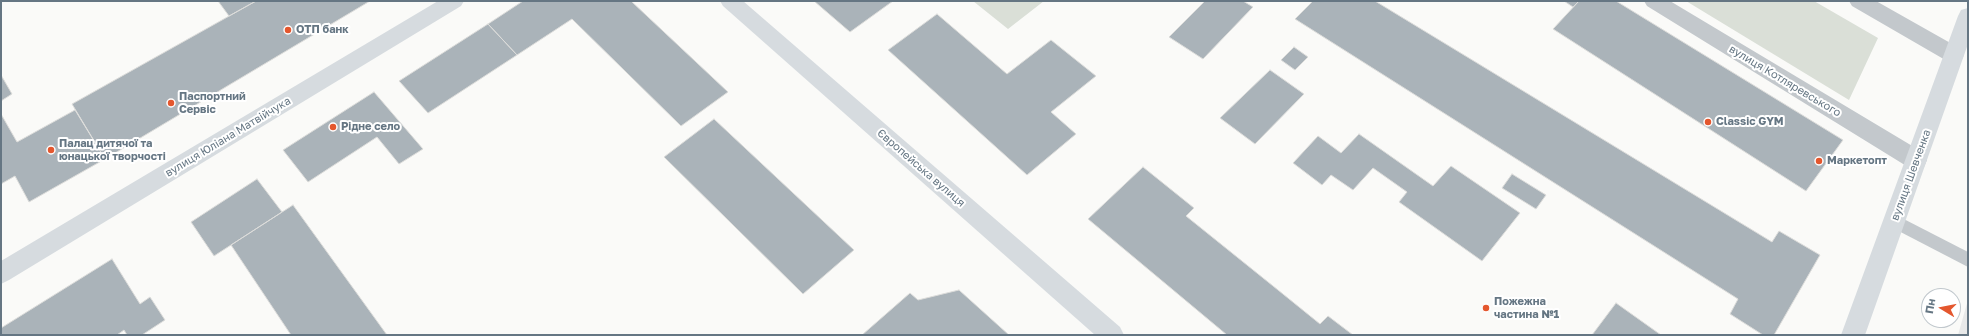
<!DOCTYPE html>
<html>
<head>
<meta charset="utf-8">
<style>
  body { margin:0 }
  #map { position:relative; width:1969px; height:336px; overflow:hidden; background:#fafaf8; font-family:"Golos Text",sans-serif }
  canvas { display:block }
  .frame { position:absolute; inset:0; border:2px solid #657683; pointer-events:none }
  .north { position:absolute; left:1921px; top:288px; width:40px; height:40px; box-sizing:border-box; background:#fff; border:1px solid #c1c8cd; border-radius:50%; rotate:280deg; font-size:11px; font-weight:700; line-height:16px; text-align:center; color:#657683 }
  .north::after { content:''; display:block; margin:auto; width:14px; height:18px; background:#e4572e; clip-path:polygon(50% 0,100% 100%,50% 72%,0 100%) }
</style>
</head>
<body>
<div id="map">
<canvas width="1969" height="336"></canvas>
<div class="frame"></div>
<div class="north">Пн</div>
</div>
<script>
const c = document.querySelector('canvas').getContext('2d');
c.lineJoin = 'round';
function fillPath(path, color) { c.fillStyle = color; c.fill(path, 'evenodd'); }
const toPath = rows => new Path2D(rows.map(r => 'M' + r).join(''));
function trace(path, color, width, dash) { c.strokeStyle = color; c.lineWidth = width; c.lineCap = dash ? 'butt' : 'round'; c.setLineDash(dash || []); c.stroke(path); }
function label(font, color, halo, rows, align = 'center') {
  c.font = font + ' "Golos Text",sans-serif'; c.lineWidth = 4; c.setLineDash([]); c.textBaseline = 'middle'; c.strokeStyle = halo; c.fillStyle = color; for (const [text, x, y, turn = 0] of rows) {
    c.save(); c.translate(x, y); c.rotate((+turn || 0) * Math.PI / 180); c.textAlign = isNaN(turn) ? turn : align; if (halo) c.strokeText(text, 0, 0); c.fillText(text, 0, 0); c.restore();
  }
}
fillPath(toPath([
  [1968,300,1968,335,1958,335]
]), '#e8e9e9');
fillPath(toPath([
  [973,1,1044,1,1008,29],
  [1686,1,1814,1,1878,38,1849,100]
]), '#dadfd7');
const building = toPath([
  [218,1,256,1,229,16,218,1],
  [256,1,370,1,105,159,72,104,256,1],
  [523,1,631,1,728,92,681,126,572,19,517,55,488,24,523,1],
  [814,1,893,1,850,32,814,1],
  [1205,1,1243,1,1253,7,1203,59,1169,37,1205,1],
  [1313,1,1375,1,1772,242,1779,231,1820,255,1774,335,1763,335,1730,314,1738,299,1295,19,1313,1],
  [1564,1,1579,1,1573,7,1564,1],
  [1579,1,1616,1,1843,140,1806,191,1553,29,1579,1],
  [937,14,1007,74,1051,40,1096,76,1051,112,1076,134,1027,175,888,50,937,14],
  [488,24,517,55,428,113,399,81,488,24],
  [1294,47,1308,57,1295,70,1281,60,1294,47],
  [1270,70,1304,94,1255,144,1220,118,1270,70],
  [1,75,12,94,1,101,1,75],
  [374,92,423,149,399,164,377,137,308,182,283,150,374,92],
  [75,110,105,159,29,202,15,176,1,184,1,114,17,142,75,110],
  [714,119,854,250,803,294,664,157,714,119],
  [1359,134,1433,186,1451,166,1520,213,1482,261,1399,202,1407,192,1373,168,1353,190,1331,175,1322,185,1293,163,1318,136,1341,153,1359,134],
  [1143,167,1194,208,1186,216,1278,290,1320,324,1328,316,1353,335,1227,335,1088,219,1143,167],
  [1512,174,1546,195,1536,209,1502,188,1512,174],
  [257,179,282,212,214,256,191,222,257,179],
  [293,205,387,335,291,335,231,245,293,205],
  [112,259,140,304,150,297,165,320,142,335,127,335,124,330,117,335,1,335,1,328,112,259],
  [959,290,1009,335,862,335,910,293,918,300,959,290],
  [1616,303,1661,335,1592,335,1616,303]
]);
fillPath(building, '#aab3b9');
trace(building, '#dcdcda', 1);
fillPath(toPath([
  [1894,214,1968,252,1968,267,1889,226,1886,221,1889,216,1894,214]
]), '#c3c8cc');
fillPath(toPath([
  [1644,1,1670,1,1924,153,1927,160,1924,167,1916,169,1908,167,1647,6,1644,1],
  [1849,1,1876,1,1961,49,1964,55,1961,61,1954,63,1947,61,1852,6,1849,1]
]), '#c3c8cc');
fillPath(toPath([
  [438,1,464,1,461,6,9,280,1,284,1,261,438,1],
  [1968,8,1968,44,1865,335,1841,335,1958,16,1961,10,1968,8]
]), '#d6dbdf');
fillPath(toPath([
  [720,1,743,1,1120,327,1124,335,1095,335,723,6,720,1]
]), '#d6dbdf');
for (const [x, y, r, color] of [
  [288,30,4,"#e4572e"],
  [171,103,4,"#e4572e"],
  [1708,122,4,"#e4572e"],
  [333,127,4,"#e4572e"],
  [51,150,4,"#e4572e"],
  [1819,161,4,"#e4572e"],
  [1486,308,4,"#e4572e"]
]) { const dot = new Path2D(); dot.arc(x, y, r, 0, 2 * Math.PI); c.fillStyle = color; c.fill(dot); trace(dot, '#fff', 1.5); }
label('bold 11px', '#657683', '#fff', [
  ["ОТП банк",296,30],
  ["Паспортний",179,97],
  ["Сервіс",179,110],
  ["Classic GYM",1716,122],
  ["Рідне село",341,127],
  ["Палац дитячої та",59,144],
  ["юнацької творчості",59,157],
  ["Маркетопт",1827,161],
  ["Пожежна",1494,302],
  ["частина №1",1494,315]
], 'left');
label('11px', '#657683', '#fff', [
  ["вулиця Котляревського",1785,81,31],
  ["вулиця Юліана Матвійчука",228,137,-31],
  ["Європейська вулиця",921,168,41],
  ["вулиця Шевченка",1911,175,-70]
]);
</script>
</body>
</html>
